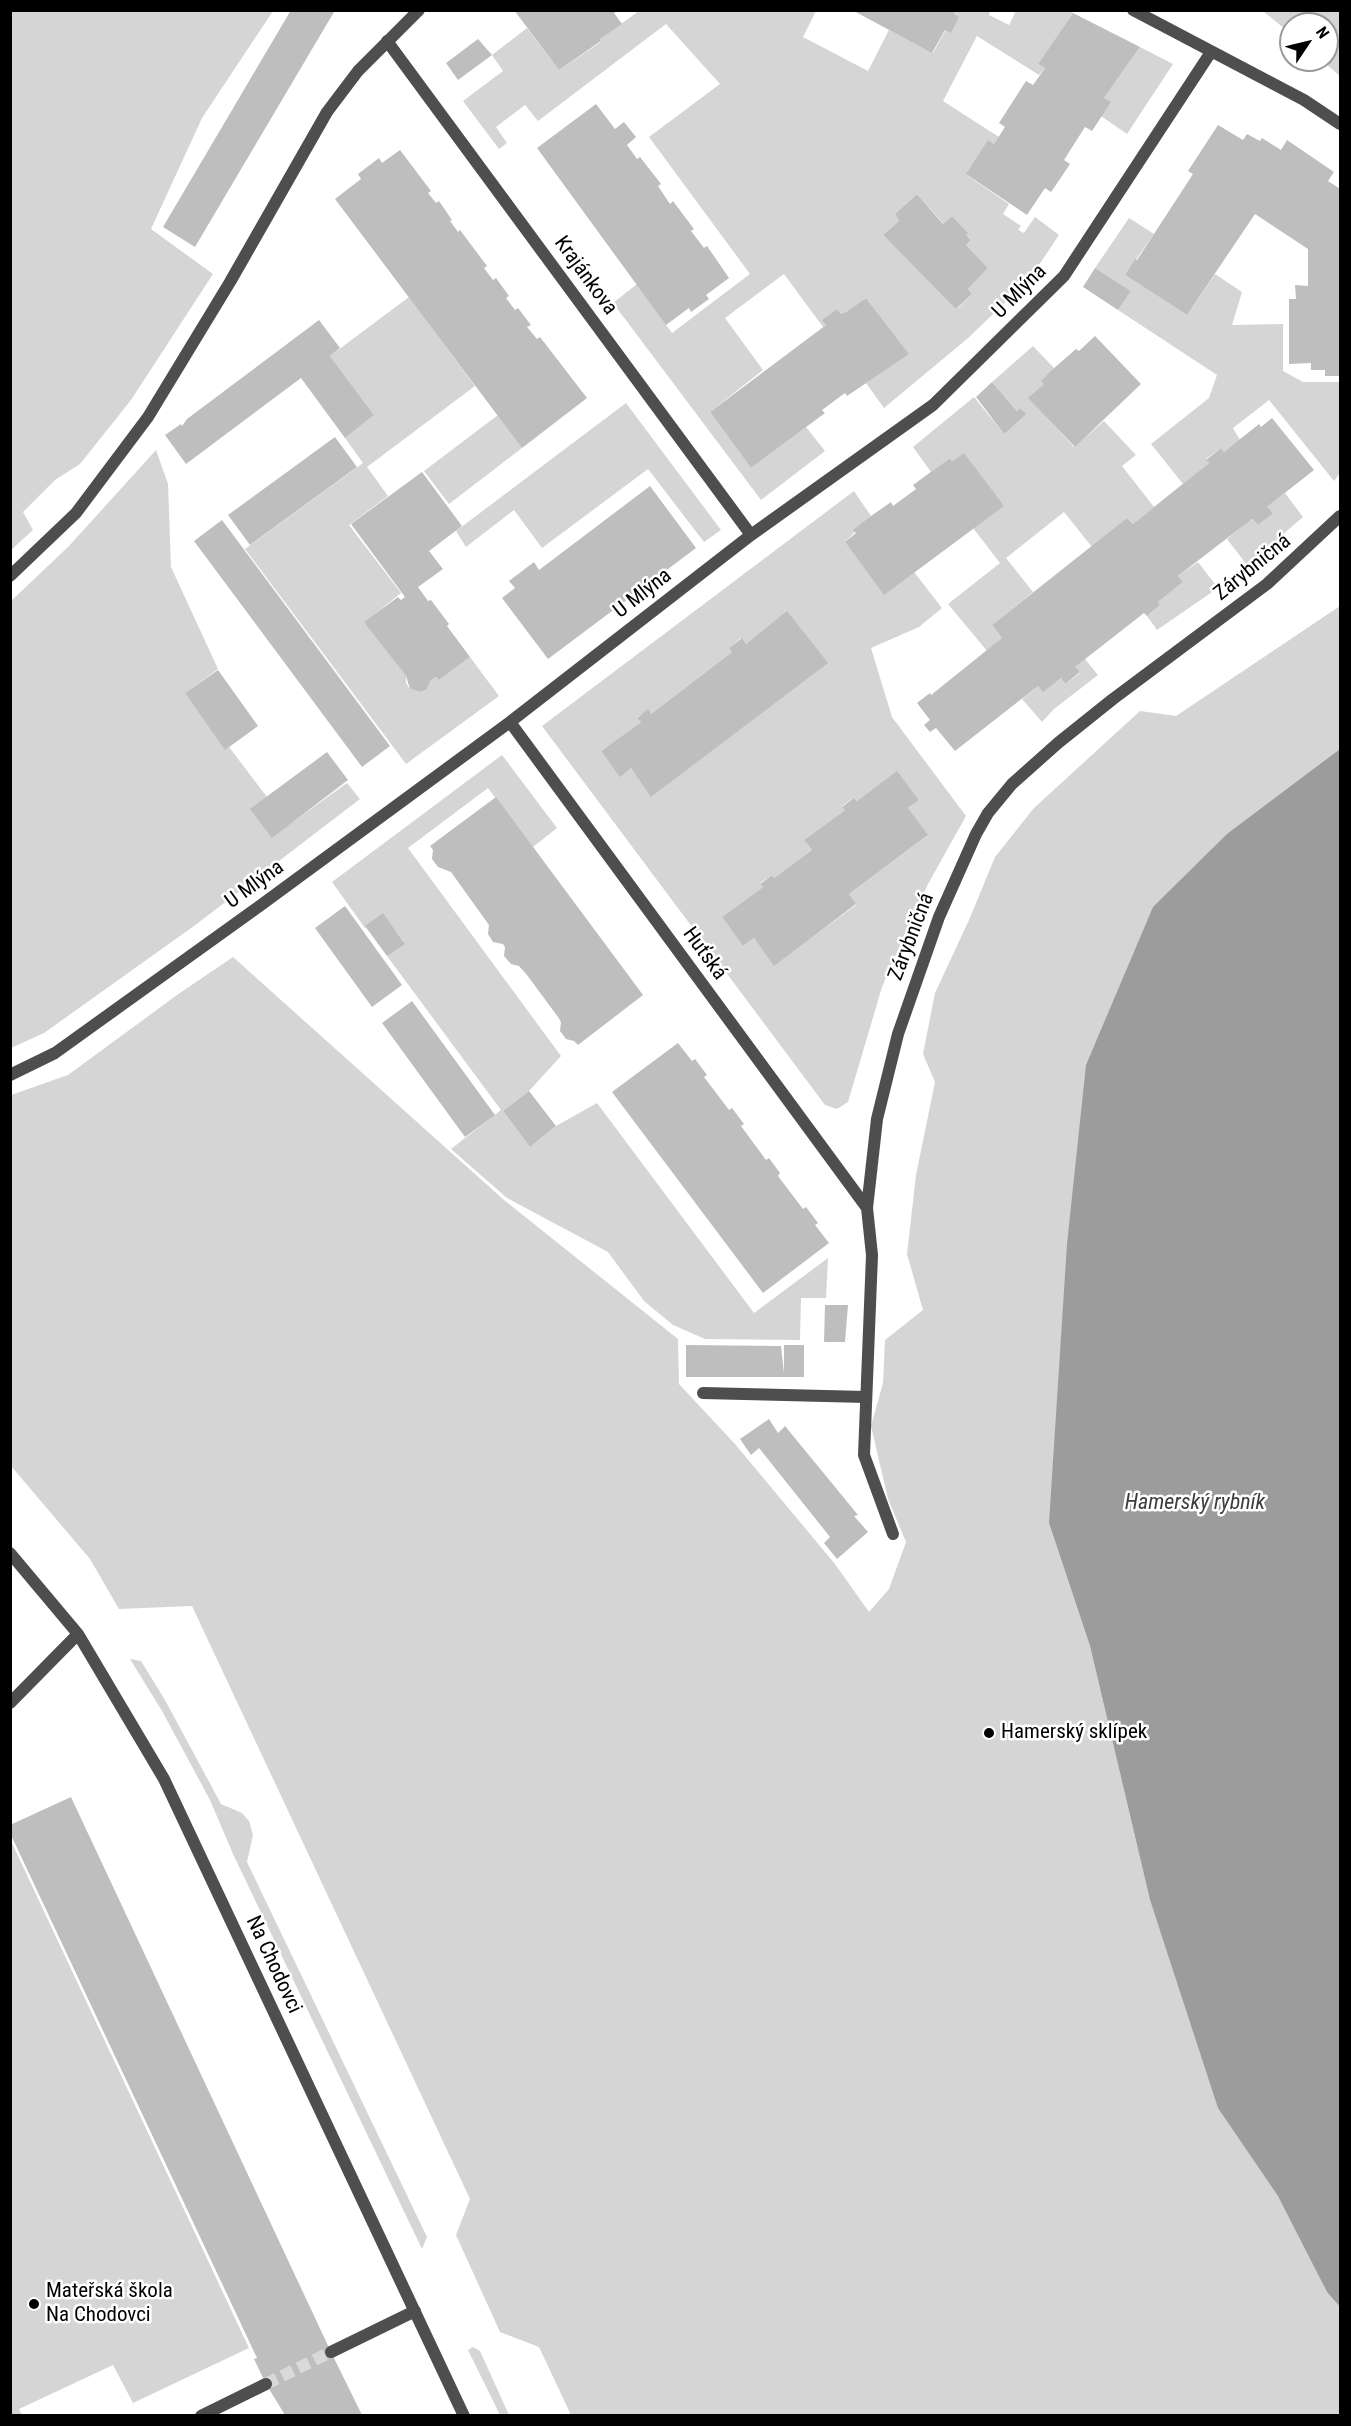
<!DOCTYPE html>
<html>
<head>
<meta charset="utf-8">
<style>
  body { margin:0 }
  #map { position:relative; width:1351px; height:2426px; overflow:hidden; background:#fff; font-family:"Roboto Condensed",sans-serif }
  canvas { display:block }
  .frame { position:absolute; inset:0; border:12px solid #000; pointer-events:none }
  .north { position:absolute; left:1279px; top:12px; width:60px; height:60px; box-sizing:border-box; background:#fff; border:2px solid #999; border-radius:50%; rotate:55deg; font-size:16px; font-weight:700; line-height:24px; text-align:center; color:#000 }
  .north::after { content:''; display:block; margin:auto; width:21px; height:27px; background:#000; clip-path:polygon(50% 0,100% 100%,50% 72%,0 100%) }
</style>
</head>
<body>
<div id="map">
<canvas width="1351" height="2426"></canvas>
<div class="frame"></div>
<div class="north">N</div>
</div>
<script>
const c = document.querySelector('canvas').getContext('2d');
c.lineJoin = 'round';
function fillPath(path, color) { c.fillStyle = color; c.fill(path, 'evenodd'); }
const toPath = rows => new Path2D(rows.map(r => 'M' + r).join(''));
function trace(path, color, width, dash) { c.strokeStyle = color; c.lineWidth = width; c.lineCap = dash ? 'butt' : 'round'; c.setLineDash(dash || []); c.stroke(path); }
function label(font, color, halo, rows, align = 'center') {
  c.font = font + ' "Roboto Condensed",sans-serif'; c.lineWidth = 5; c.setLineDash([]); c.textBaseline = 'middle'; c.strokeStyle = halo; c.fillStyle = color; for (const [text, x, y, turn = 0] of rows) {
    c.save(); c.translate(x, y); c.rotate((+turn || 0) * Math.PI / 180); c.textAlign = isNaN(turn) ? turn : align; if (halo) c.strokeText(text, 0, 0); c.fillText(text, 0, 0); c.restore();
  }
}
fillPath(toPath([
  [11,10,273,11,202,118,151,229,213,274,131,400,80,464,55,480,23,512,33,530,11,550],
  [1069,10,1073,13,1038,64,1045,68,1039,75,977,36,943,101,999,137,994,144,988,140,987,142,967,175,1009,204,1003,214,1021,226,1018,230,1024,233,1035,217,1059,235,1041,262,1011,297,967,339,884,408,866,383,908,353,866,298,846,312,841,314,837,309,823,320,826,325,823,327,784,274,725,318,763,370,710,412,751,468,806,427,825,451,761,500,613,303,637,284,672,333,750,274,649,137,720,84,666,24,538,121,525,105,496,127,507,143,499,149,463,101,503,71,492,55,527,28,559,70,601,42,600,39,639,11,816,11,803,37,868,71,889,30,933,53,956,11,990,11,989,15,1009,25,1016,11],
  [917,194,943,223,933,234,952,216,967,232,966,235,971,240,966,245,988,268,968,289,972,294,957,309,883,235,899,221,895,214],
  [1263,11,1340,11,1340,76,1321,60,1327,60,1327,24,1291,24,1291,34],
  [1140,47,1173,64,1127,134,1101,116,1110,103,1104,98],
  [1129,218,1154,234,1125,275,1187,315,1215,274,1242,292,1232,325,1283,324,1283,371,1303,382,1340,382,1340,473,1334,481,1269,400,1233,428,1240,440,1224,452,1221,448,1206,459,1209,463,1183,484,1151,444,1209,398,1217,375,1118,310,1131,291,1095,268],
  [409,297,475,386,367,467,388,496,349,525,401,593,365,622,406,676,406,683,410,689,421,692,427,689,431,680,436,677,439,680,470,657,499,696,406,764,245,549,363,463,345,438,374,415,330,356],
  [1033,346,1054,368,1044,384,1029,398,1074,447,1104,421,1136,455,1122,466,1154,507,1133,524,1127,518,1092,547,1064,512,1006,558,1033,592,992,625,1002,638,987,651,948,604,1000,563,973,528,964,453,952,461,950,458,931,472,913,447,974,397,1004,434,1020,408,1017,411,992,382],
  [626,403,721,530,704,542,648,469,542,548,514,510,466,547,456,531],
  [498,415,522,448,449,504,424,471],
  [156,450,168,484,171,567,218,669,185,693,226,749,229,747,267,797,272,837,347,783,360,799,194,926,44,1033,11,1048,11,601,69,546],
  [854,491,871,516,845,542,884,594,914,572,942,608,919,627,871,648,892,717,966,816,928,884,910,922,882,987,848,1102,837,1109,825,1105,542,726],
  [787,612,827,663,652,796,631,768,620,776,601,751,641,722,637,717,648,710,651,714,732,652,729,648,741,638,746,644],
  [897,772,919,800,908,808,927,836,849,894,856,905,774,965,754,938,743,946,722,917,763,887,760,883,772,875,774,878,812,850,804,840,845,810,842,806,854,798,857,801],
  [1285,493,1303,517,1247,565,1227,539,1251,519,1258,525,1272,513,1267,507],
  [1198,562,1218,588,1157,630,1147,616,1160,605,1158,602,1183,582,1178,576],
  [1340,606,1340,749,1295,784,1049,1523,1090,1646,1150,1900,1183,1998,1327,2292,1340,2307,1340,2415,571,2415,539,2347,500,2332,456,2235,470,2199,192,1606,119,1609,90,1559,11,1466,11,1095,68,1075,177,995,233,957,504,1200,678,1339,679,1384,735,1444,835,1564,869,1612,889,1589,906,1542,888,1499,871,1426,883,1383,885,1340,923,1310,907,1254,916,1175,935,1082,923,1054,935,993,969,920,995,857,1034,808,1140,711,1176,716],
  [1085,659,1098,675,1054,709,1042,722,1022,699,1038,686,1043,691,1061,678,1065,684,1080,673,1075,667],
  [502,755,557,828,533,847,488,788,408,848,561,1056,529,1091,503,1111,530,1147,556,1126,597,1103,754,1313,828,1258,826,1298,801,1298,800,1340,705,1339,673,1325,644,1301,608,1252,507,1198,451,1149,501,1110,387,956,404,942,383,914,365,928,332,882],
  [130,1659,141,1661,165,1700,221,1804,242,1813,249,1821,253,1835,247,1862,427,2237,422,2249,233,1854,210,1800,162,1711],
  [11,1841,249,2348,133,2403,113,2365,19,2409,22,2415,11,2415],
  [473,2347,480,2351,509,2415,500,2415,468,2350]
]), '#d5d5d5');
fillPath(toPath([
  [1340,749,1340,2307,1327,2292,1278,2196,1218,2108,1150,1900,1090,1646,1049,1523,1067,1244,1086,1065,1153,907,1227,834]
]), '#9c9c9c');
fillPath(toPath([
  [291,10,334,12,195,247,163,227],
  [514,10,618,10,614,13,622,24,600,39,601,41,559,70],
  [852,10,956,10,954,14,959,17,951,33,945,30,932,53],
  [1073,13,1140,47,1104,98,1111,102,1092,131,1085,127,1064,160,1070,164,1060,179,1051,192,1045,188,1027,215,966,174,988,140,994,144,1005,127,999,123,1026,81,1033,85,1045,68,1038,64],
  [478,39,492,55,458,80,446,63],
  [596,104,615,129,624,122,636,137,627,145,637,159,640,157,661,184,658,186,670,204,673,201,694,229,691,231,704,248,707,246,729,278,706,295,709,299,691,312,689,308,666,325,537,148],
  [1218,125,1243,140,1247,134,1260,141,1262,138,1281,150,1287,140,1334,172,1328,181,1340,189,1340,376,1325,376,1325,370,1311,370,1311,363,1289,364,1289,299,1296,299,1295,285,1308,286,1308,249,1255,214,1187,315,1125,275,1135,259,1137,260,1193,174,1188,171],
  [400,150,431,191,428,193,436,203,439,201,452,220,450,221,458,232,460,230,487,266,484,268,493,280,496,278,509,296,506,298,515,310,518,308,531,325,527,327,537,339,540,337,587,398,522,448,335,199,361,179,358,174,379,158,382,163],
  [917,194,943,224,939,228,952,216,968,233,966,235,971,240,966,245,988,268,968,289,972,294,956,309,883,235,899,221,895,214],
  [1095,268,1131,291,1118,310,1083,287],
  [866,298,909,354,847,396,845,393,822,410,825,413,751,468,710,412,826,325,822,320,837,309,841,314,846,312],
  [319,320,340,348,330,356,374,415,345,438,301,378,186,464,165,435,181,424,182,426,187,419],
  [1095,336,1141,384,1075,447,1028,398,1044,384,1041,381,1053,369,1076,349,1079,351],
  [992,382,1017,411,1020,408,1026,414,1004,434,976,397],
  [1272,418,1314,470,1267,507,1273,513,1258,525,1252,519,1178,576,1183,582,1158,602,1160,605,1147,616,1144,613,1075,667,1080,672,1065,684,1061,678,1043,692,1038,686,955,751,936,728,930,732,924,725,930,720,917,703,930,693,931,695,1002,638,992,625,1127,518,1133,524,1154,507,1209,463,1206,460,1221,448,1224,452,1259,424,1261,427],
  [335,437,357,467,250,545,228,515],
  [964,453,1004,506,884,595,845,542,856,533,853,530,871,516,891,502,893,506,916,489,913,485,950,458,952,461],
  [422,472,462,526,429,551,443,569,418,587,428,601,431,600,449,624,447,626,470,657,439,680,436,677,431,680,427,689,421,692,410,689,406,676,364,622,398,597,401,600,405,597,351,524],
  [650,486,696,548,548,659,502,598,515,588,509,581,534,562,539,570],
  [222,520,390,746,362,767,194,541],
  [787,611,828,663,651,797,631,768,620,777,601,751,641,722,637,718,648,709,651,714,732,652,729,648,742,638,746,644],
  [218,670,258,726,225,750,185,693],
  [327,752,348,780,272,838,250,809],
  [897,771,919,800,908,808,928,835,849,894,856,904,774,966,754,938,743,946,722,917,763,887,760,884,772,875,774,878,812,850,804,840,845,810,842,807,854,798,857,801],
  [496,797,643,995,578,1045,574,1041,566,1039,560,1031,561,1022,558,1017,527,975,519,966,511,964,504,956,505,947,503,944,493,942,488,934,489,925,451,872,438,867,432,859,433,850,430,846],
  [345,906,402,985,372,1007,315,928],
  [383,913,405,944,387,956,365,926],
  [412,1001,495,1115,465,1137,382,1023],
  [678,1043,692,1061,695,1059,707,1075,704,1077,729,1110,732,1108,744,1124,741,1126,766,1160,769,1158,780,1173,778,1176,803,1209,806,1207,818,1223,815,1225,829,1243,763,1293,612,1092],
  [529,1091,556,1126,530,1147,503,1111],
  [825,1305,848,1305,845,1342,824,1342],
  [686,1345,781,1346,784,1373,784,1345,804,1345,804,1377,686,1377],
  [769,1419,778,1433,785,1426,858,1515,854,1516,868,1532,837,1559,824,1543,830,1537,759,1448,751,1455,740,1439],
  [71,1797,331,2352,362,2415,285,2415,266,2384,254,2359,257,2358,10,1833,10,1825]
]), '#bebebe');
trace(toPath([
  [266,2384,331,2352]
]), '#d9d9d9', 12, [12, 6]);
trace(toPath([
  [703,1393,866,1397]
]), '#4e4e4e', 12);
trace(toPath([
  [1133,10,1304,100,1340,124],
  [387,41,751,535],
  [10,576,76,513,148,417,230,282,327,112,358,71,419,10],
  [510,722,867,1208],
  [10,1075,55,1053,261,905,510,722,751,535,933,405,1064,276,1211,52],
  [893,1534,864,1455,872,1255,867,1208,877,1119,898,1034,939,917,976,834,988,813,1012,784,1058,743,1113,699,1267,584,1340,516],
  [10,1553,78,1634,164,1779,464,2416],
  [10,1703,78,1634],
  [331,2352,415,2311],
  [201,2416,266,2384]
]), '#4e4e4e', 12);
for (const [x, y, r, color] of [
  [989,1733,6,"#000"],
  [34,2304,6,"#000"]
]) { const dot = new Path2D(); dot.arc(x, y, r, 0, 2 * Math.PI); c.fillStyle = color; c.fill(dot); trace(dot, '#fff', 2); }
label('21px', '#000', '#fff', [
  ["Krajánkova",585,276,54],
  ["U Mlýna",1020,292,-45],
  ["Zárybničná",1253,568,-39],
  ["U Mlýna",643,594,-38],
  ["U Mlýna",255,885,-36],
  ["Zárybničná",912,937,-69],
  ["Huťská",704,954,54],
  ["Na Chodovci",273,1965,65]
]);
label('21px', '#000', '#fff', [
  ["Hamerský sklípek",1001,1733],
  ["Mateřská škola",46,2292],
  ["Na Chodovci",46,2316]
], 'left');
label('italic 22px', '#3d3d3d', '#fff', [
  ["Hamerský rybník",1195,1503]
]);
</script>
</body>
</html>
